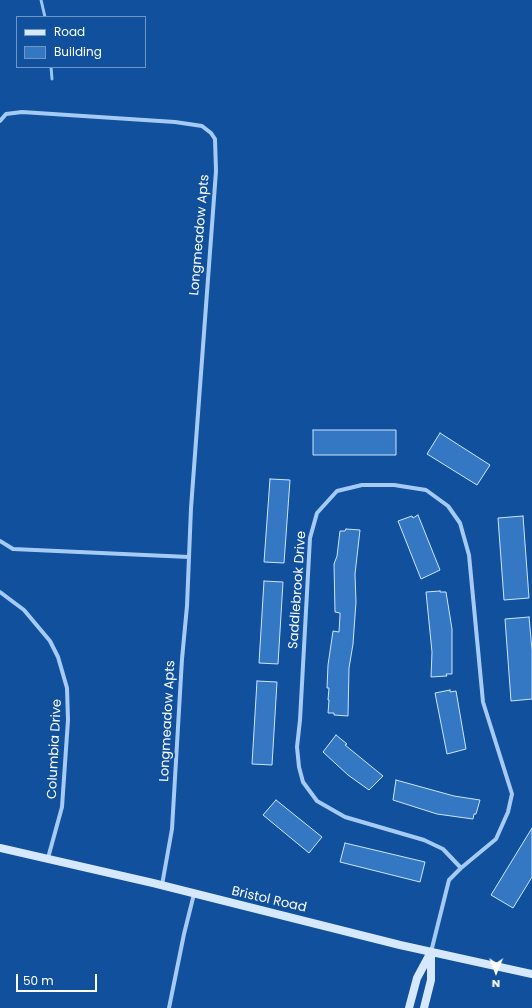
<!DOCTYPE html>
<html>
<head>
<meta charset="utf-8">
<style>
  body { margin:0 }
  #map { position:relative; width:532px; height:1008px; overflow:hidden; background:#10509d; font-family:Poppins,sans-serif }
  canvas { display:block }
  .legend { position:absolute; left:16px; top:16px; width:130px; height:52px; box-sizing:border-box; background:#10509d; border:1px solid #7096c4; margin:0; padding:5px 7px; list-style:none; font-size:12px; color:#fff }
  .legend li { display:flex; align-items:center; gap:8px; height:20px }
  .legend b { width:20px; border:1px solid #7096c4 }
  .north { position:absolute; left:476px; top:952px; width:40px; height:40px; -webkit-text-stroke:3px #10509d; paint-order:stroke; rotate:181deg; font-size:11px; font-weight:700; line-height:16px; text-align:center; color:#fff }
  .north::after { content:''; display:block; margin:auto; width:14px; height:18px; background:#fff; clip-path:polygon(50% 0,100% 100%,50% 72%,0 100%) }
  .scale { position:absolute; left:16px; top:974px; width:81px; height:18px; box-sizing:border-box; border:2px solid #fff; border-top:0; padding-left:5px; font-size:12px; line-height:14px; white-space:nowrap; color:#fff; -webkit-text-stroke:3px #10509d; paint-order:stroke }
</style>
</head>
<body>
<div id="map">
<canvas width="532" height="1008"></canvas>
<ul class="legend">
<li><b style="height:5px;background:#d6e8fe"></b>Road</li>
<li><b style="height:11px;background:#3477c3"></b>Building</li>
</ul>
<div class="north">N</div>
<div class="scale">50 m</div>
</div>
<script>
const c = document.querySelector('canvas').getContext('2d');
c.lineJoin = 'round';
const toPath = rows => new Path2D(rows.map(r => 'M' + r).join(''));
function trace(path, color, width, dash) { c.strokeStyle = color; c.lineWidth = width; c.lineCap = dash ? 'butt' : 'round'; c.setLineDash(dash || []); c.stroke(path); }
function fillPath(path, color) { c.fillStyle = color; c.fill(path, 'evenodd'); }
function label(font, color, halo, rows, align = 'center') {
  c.font = font + ' Poppins,sans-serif'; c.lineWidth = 4; c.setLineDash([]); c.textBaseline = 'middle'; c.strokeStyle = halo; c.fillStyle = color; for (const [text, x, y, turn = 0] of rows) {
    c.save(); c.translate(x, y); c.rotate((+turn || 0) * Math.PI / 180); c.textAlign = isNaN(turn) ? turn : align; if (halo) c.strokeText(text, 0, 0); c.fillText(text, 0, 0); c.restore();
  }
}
trace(toPath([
  [41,0,45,17],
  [51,67,52,79]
]), '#97c6f8', 3);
const building = toPath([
  [313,430,396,430,396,455,313,455,313,430],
  [440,433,490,465,477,485,427,454,440,433],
  [270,479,290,480,284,563,264,562,270,479],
  [418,515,440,570,421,579,398,521,412,516,413,518,418,515],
  [523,516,529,598,504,600,498,518,523,516],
  [346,529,360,530,355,574,356,602,353,644,349,668,348,716,334,715,334,713,328,713,329,700,328,700,329,688,327,688,328,665,333,631,339,632,340,615,340,613,335,612,334,564,337,556,340,531,345,531,346,529],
  [264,581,283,582,278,664,259,663,264,581],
  [440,591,440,592,446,592,452,629,452,674,446,674,447,676,431,677,432,652,426,592,440,591],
  [529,617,532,650,532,699,511,701,505,619,529,617],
  [257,681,277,682,272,765,252,764,257,681],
  [450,690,450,692,456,691,466,749,447,754,435,693,450,690],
  [336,735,347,744,345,745,383,776,369,790,348,775,323,752,336,735],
  [396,780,454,796,480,800,476,814,474,814,473,819,437,814,393,800,396,780],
  [276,800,322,837,309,853,263,815,276,800],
  [532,828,532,877,513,908,491,895,532,828],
  [345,843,425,862,420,882,340,862,345,843]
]);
fillPath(building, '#3477c3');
trace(building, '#cee5fe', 1);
trace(toPath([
  [0,121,6,114,22,112,175,122,202,126,211,133,215,139,216,171,191,508,187,606,182,659,172,829,162,885],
  [0,541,13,549,189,557],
  [0,592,24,610,50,641,58,657,67,688,68,720,62,807,48,858],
  [431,952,449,880,461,868,496,839,508,812,512,794,483,702,469,555,460,523,448,506,426,490,394,485,362,485,337,491,317,513,310,538,300,720,297,747,299,767,303,782,317,801,345,817,424,840,443,849,461,868],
  [169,1008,184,934,194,894]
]), '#a5cbf5', 4);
trace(toPath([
  [0,848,153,883,400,945,532,974],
  [409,1008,417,978,431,952],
  [424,1008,431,980,431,952]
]), '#d6e8fe', 8);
label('13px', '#fff', '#10509d', [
  ["Longmeadow Apts",200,235,-85],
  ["Saddlebrook Drive",298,590,-86],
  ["Longmeadow Apts",168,721,-87],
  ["Columbia Drive",55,749,-87],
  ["Bristol Road",269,900,13]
]);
</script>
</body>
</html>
